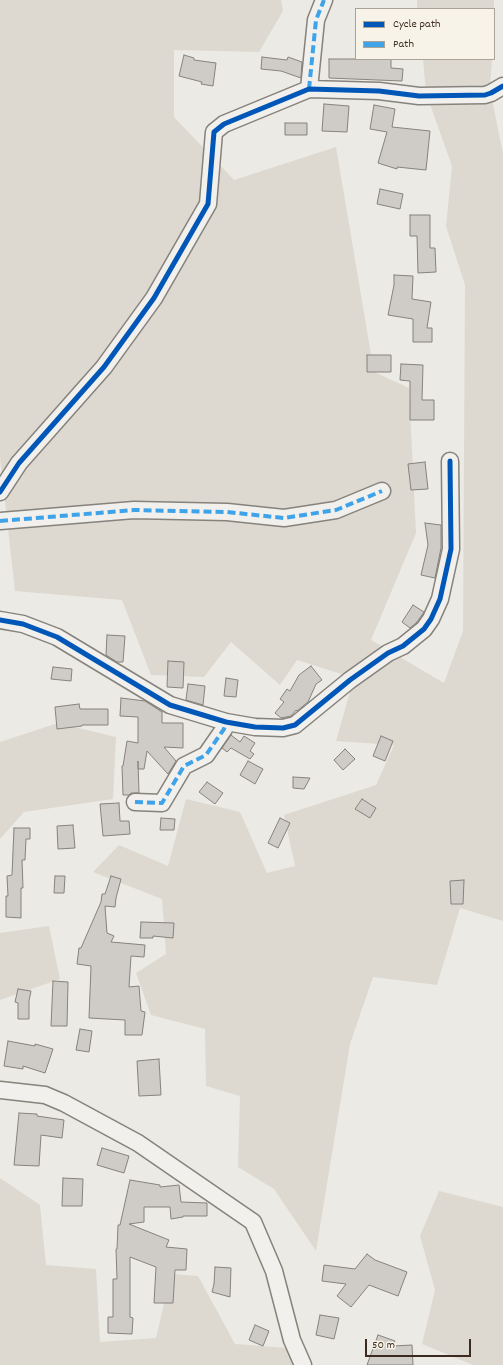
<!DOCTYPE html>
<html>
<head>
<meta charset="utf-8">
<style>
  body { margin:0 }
  #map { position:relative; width:503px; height:1365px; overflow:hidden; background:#eceae4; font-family:Dekko,sans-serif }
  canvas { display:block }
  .legend { position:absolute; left:355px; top:8px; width:140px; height:52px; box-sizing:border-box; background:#f7f3e8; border:1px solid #aca397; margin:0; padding:5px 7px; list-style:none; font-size:12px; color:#3b2a1e }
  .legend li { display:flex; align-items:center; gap:8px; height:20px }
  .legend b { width:20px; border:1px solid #aca397 }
  .scale { position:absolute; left:365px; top:1339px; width:106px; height:18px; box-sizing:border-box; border:2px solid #3b2a1e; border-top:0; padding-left:5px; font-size:12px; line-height:14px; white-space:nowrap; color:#3b2a1e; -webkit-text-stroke:3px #f7f3e8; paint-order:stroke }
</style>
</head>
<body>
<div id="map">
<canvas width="503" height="1365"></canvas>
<ul class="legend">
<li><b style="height:5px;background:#0057b8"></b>Cycle path</li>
<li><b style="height:5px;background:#3fa3ea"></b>Path</li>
</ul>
<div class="scale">50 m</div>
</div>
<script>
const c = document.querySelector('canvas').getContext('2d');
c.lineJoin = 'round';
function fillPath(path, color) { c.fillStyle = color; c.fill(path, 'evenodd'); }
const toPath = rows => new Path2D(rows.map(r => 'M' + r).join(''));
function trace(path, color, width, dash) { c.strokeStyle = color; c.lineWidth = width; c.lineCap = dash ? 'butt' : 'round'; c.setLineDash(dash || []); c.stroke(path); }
fillPath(toPath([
  [0,0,281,0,283,11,259,52,174,50,174,117,234,180,336,147,374,372,409,388,416,533,371,640,444,683,463,631,465,285,446,226,452,166,426,93,423,59,492,59,490,89,503,154,503,921,460,908,437,985,373,977,350,1044,316,1251,274,1189,238,1167,240,1096,206,1086,205,1029,151,1015,136,973,166,954,162,899,93,872,119,845,168,866,186,799,240,812,267,873,295,866,284,815,376,785,394,745,336,741,354,678,297,660,280,685,231,642,204,677,151,675,122,600,15,591,0,458],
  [417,0,494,0,494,9,417,9],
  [58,723,116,737,113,799,24,812,0,839,0,742],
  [49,926,60,979,0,1000,0,933],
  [0,1178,40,1205,46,1265,96,1269,100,1342,156,1338,171,1274,198,1276,235,1344,288,1348,303,1365,0,1365],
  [439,1191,503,1207,503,1365,473,1365,422,1344,435,1290,420,1236]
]), '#ddd9d0');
const building = toPath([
  [184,55,194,58,194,60,216,63,213,86,201,84,202,82,179,76,184,55],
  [262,57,287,60,288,57,302,62,301,78,281,71,261,69,262,57],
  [329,59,391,59,391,68,403,69,402,81,329,78,329,59],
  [324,104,349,106,347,132,322,131,324,104],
  [374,105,395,109,392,127,430,131,426,170,397,167,397,169,378,163,387,132,370,129,374,105],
  [285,123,307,123,307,135,285,135,285,123],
  [380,189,403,194,400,209,377,204,380,189],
  [410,215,430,215,430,248,435,248,436,272,418,273,417,236,410,236,410,215],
  [394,275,413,276,412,299,431,302,427,328,432,328,432,342,413,342,413,319,388,315,394,285,394,275],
  [367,355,391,355,391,372,367,372,367,355],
  [401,364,423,365,422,400,434,400,434,420,410,420,410,381,400,380,401,364],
  [425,462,428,489,411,490,408,464,425,462],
  [425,523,441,525,441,548,435,578,421,575,428,545,425,523],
  [413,605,424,612,417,622,410,628,402,622,413,605],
  [107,635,125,636,123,662,117,662,106,655,107,635],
  [168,661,184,662,183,688,167,687,168,661],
  [311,666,322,680,316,684,308,702,297,711,296,710,291,716,281,718,275,713,284,702,280,699,287,689,290,691,299,675,311,666],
  [53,667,72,669,71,681,51,679,53,667],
  [226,678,238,680,236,697,224,696,226,678],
  [188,684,205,686,203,705,186,700,188,684],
  [121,698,145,701,162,712,162,723,183,723,183,748,164,747,176,761,168,774,147,751,144,769,138,769,138,761,139,793,131,793,129,795,123,795,122,766,123,766,127,741,138,743,138,717,120,716,121,698],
  [79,704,80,709,108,709,108,725,82,725,82,726,57,729,55,707,79,704],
  [231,735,240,742,244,736,255,743,250,751,254,754,250,759,231,748,227,752,222,748,231,735],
  [381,736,393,741,385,761,373,756,381,736],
  [345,749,355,759,343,770,334,760,345,749],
  [248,761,263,769,255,784,240,775,248,761],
  [293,777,310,778,304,789,293,788,293,777],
  [207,782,223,793,215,804,199,792,207,782],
  [362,799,376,808,370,818,355,809,362,799],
  [119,803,120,821,129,821,130,834,103,836,100,804,119,803],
  [161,818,175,819,174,830,160,830,161,818],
  [280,818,290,823,278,848,268,843,280,818],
  [73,825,75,848,58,849,57,826,73,825],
  [14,828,30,828,30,839,26,839,25,860,22,860,23,888,21,888,21,918,6,917,6,896,8,896,7,876,12,875,14,828],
  [55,876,65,876,64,893,54,893,55,876],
  [111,876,121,879,116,898,115,907,105,906,107,933,114,936,111,942,145,945,144,957,131,956,129,987,139,986,141,1011,145,1012,142,1035,125,1035,125,1020,89,1018,91,966,77,964,79,948,81,948,101,902,102,894,105,894,111,876],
  [464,880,463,904,451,904,450,881,464,880],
  [141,922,174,923,173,938,153,936,153,938,140,938,141,922],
  [53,981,68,982,67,1026,51,1026,53,981],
  [18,989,31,991,29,1001,29,1019,18,1019,18,1003,15,1002,18,989],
  [80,1029,92,1031,89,1052,76,1050,80,1029],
  [8,1041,35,1046,35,1044,53,1049,45,1073,23,1066,23,1069,4,1066,8,1041],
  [159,1059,161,1095,139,1096,137,1061,159,1059],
  [19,1113,37,1114,37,1116,64,1120,62,1138,41,1135,39,1166,14,1165,19,1113],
  [102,1148,129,1156,124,1173,97,1165,102,1148],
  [63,1178,83,1179,82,1206,62,1206,63,1178],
  [130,1180,160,1185,160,1187,179,1185,181,1202,207,1203,207,1216,183,1216,183,1217,171,1219,170,1207,144,1207,144,1222,129,1224,169,1240,166,1247,187,1249,186,1270,175,1270,173,1303,154,1303,156,1267,130,1257,130,1317,133,1318,132,1334,108,1333,108,1317,113,1317,113,1279,117,1279,116,1249,117,1249,118,1225,120,1225,130,1180],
  [367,1254,375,1260,407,1272,398,1296,369,1285,351,1307,337,1296,346,1284,322,1281,324,1265,355,1269,367,1254],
  [215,1267,231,1268,230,1297,212,1292,214,1284,215,1267],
  [320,1315,339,1318,334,1339,316,1335,320,1315],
  [255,1325,269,1331,263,1346,249,1340,255,1325],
  [378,1335,395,1341,393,1346,412,1345,413,1365,367,1365,378,1335]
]);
fillPath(building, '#cfccc7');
trace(building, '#86827c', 1);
const minor = toPath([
  [309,89,316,20,324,0],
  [0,492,19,463,104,367,154,298,208,204,214,132,224,124,309,89,379,91,419,96,485,95,491,93,503,86],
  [0,521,134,510,227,512,284,518,336,510,382,491],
  [0,620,23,624,57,637,170,705,226,722,255,727,283,728,295,725,350,680,388,653,403,646,424,629,431,619,440,599,451,549,450,461],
  [135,802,162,803,184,766,206,755,224,729,226,722],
  [0,1090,45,1095,64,1103,138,1143,253,1222,274,1271,292,1340,303,1365]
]);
trace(minor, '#86827c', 19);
trace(minor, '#f1f0ec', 16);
trace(toPath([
  [309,89,316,20,324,0],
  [0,521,134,510,227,512,284,518,336,510,382,491],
  [135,802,162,803,184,766,206,755,224,729,226,722]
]), '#3fa3ea', 4, [8, 4]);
trace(toPath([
  [0,492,19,463,104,367,154,298,208,204,214,132,224,124,309,89,379,91,419,96,485,95,491,93,503,86],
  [0,620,23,624,57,637,170,705,226,722,255,727,283,728,295,725,350,680,388,653,403,646,424,629,431,619,440,599,451,549,450,461]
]), '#0057b8', 5);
</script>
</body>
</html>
